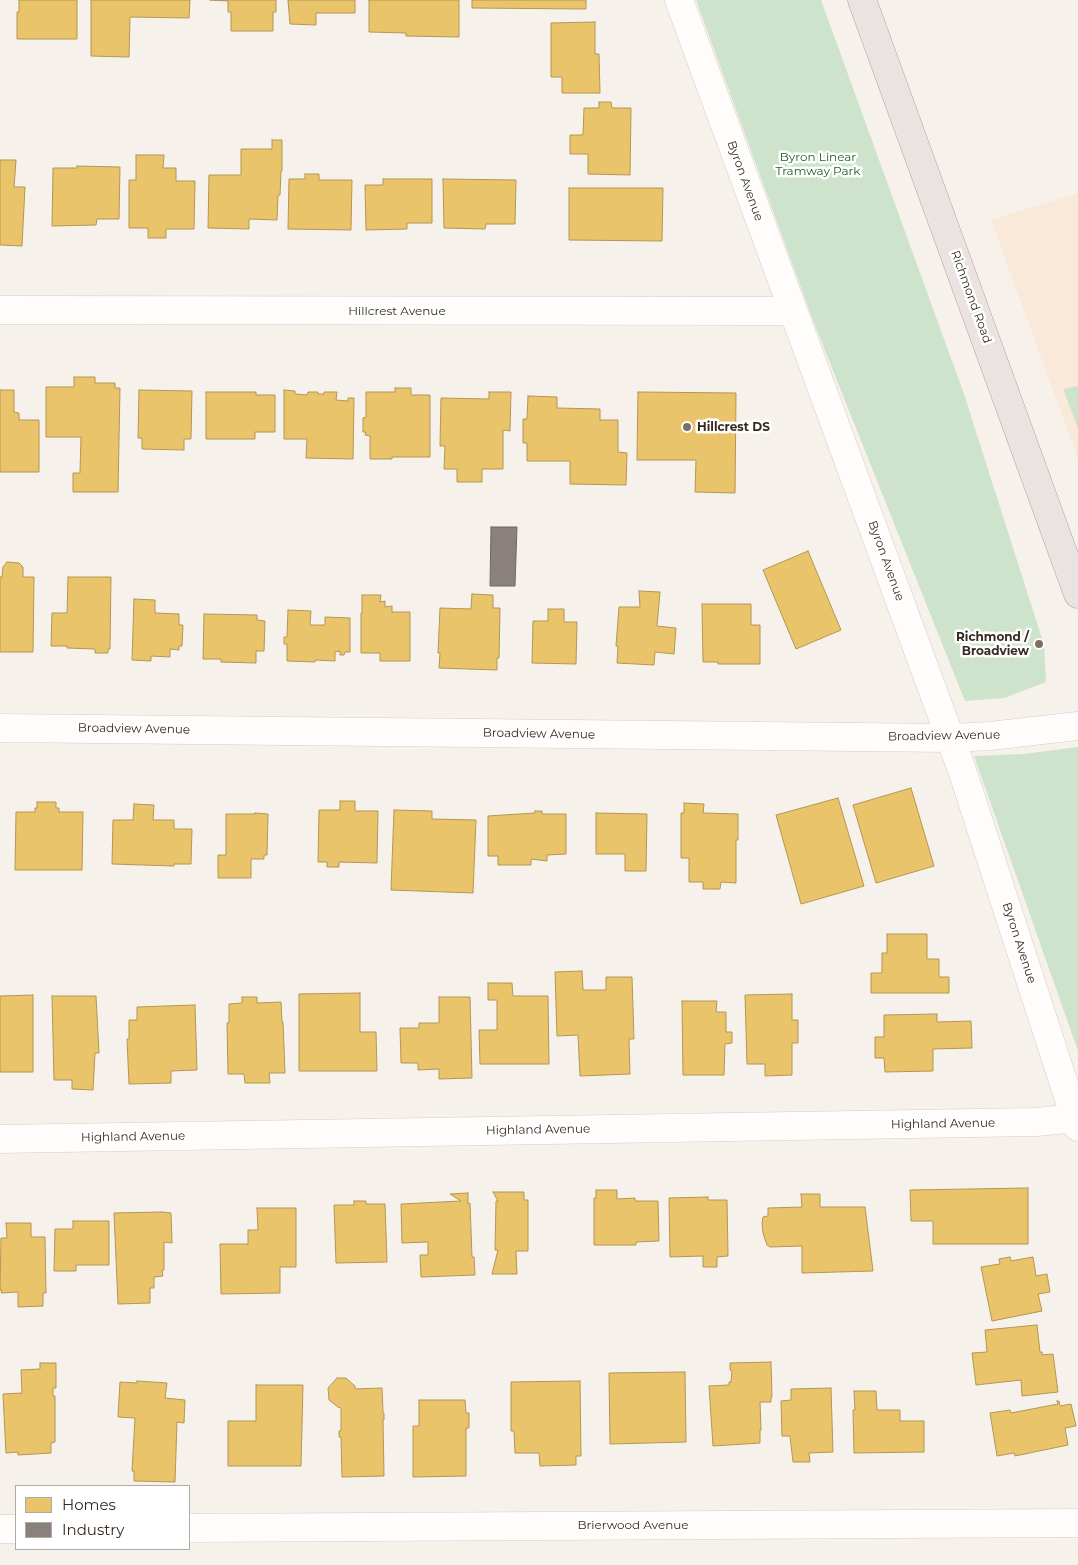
<!DOCTYPE html>
<html>
<head>
<meta charset="utf-8">
<style>
  body { margin:0 }
  #map { position:relative; width:1078px; height:1565px; overflow:hidden; background:#f7f1eb; font-family:Montserrat,sans-serif }
  canvas { display:block }
  .legend { position:absolute; left:15px; top:1485px; width:175px; height:65px; box-sizing:border-box; background:#fff; border:1px solid #afaaa6; margin:0; padding:6px 9px; list-style:none; font-size:15px; color:#362a21 }
  .legend li { display:flex; align-items:center; gap:10px; height:25px }
  .legend b { width:25px; border:1px solid #afaaa6 }
</style>
</head>
<body>
<div id="map">
<canvas width="1078" height="1565"></canvas>
<ul class="legend">
<li><b style="height:14px;background:#e9c46a"></b>Homes</li>
<li><b style="height:14px;background:#8a817c"></b>Industry</li>
</ul>
</div>
<script>
const c = document.querySelector('canvas').getContext('2d');
c.lineJoin = 'round';
function fillPath(path, color) { c.fillStyle = color; c.fill(path, 'evenodd'); }
const toPath = rows => new Path2D(rows.map(r => 'M' + r).join(''));
function trace(path, color, width, dash) { c.strokeStyle = color; c.lineWidth = width; c.lineCap = dash ? 'butt' : 'round'; c.setLineDash(dash || []); c.stroke(path); }
function label(font, color, halo, rows, align = 'center') {
  c.font = font + ' Montserrat,sans-serif'; c.lineWidth = 5; c.setLineDash([]); c.textBaseline = 'middle'; c.strokeStyle = halo; c.fillStyle = color; for (const [text, x, y, turn = 0] of rows) {
    c.save(); c.translate(x, y); c.rotate((+turn || 0) * Math.PI / 180); c.textAlign = isNaN(turn) ? turn : align; if (halo) c.strokeText(text, 0, 0); c.fillText(text, 0, 0); c.restore();
  }
}
fillPath(toPath([
  [1078,193,1078,459,991,220]
]), '#fae8d8');
fillPath(toPath([
  [696,0,821,0,964,394,1044,645,1046,682,1004,698,965,701,814,323],
  [1078,386,1078,428,1063,389],
  [1078,747,1078,1051,974,756,1024,754]
]), '#cee3cb');
const homes = toPath([
  [19,0,77,0,77,39,17,39,17,12,19,12,19,0],
  [91,0,190,0,189,18,130,17,129,57,91,56,91,0],
  [210,0,276,0,276,12,273,12,273,31,231,31,231,12,228,12,228,1,210,0],
  [288,0,355,0,355,13,316,13,316,25,290,24,288,0],
  [369,0,459,0,459,37,406,36,406,33,369,32,369,0],
  [472,0,586,0,586,9,472,8,472,0],
  [595,22,595,54,599,54,600,93,562,93,562,77,551,77,551,23,595,22],
  [599,102,611,102,612,108,631,108,630,175,588,174,588,154,570,154,570,135,583,135,584,108,599,108,599,102],
  [272,140,282,140,282,171,281,171,280,195,278,195,277,220,249,219,249,229,208,228,209,175,241,175,241,149,272,149,272,140],
  [136,155,164,155,163,168,176,168,176,181,195,181,194,229,166,229,166,238,148,238,148,228,129,228,129,180,136,180,136,155],
  [0,160,16,160,14,187,25,187,22,246,0,245,0,160],
  [77,166,120,167,119,219,97,219,96,225,52,226,53,168,77,168,77,166],
  [305,174,319,174,319,180,352,180,351,230,288,229,289,179,305,179,305,174],
  [383,179,432,179,432,223,407,223,407,229,366,230,365,185,383,185,383,179],
  [443,179,516,180,515,224,486,224,485,229,444,228,443,179],
  [569,188,663,188,662,241,569,240,569,188],
  [74,377,95,377,95,383,115,383,115,388,120,388,118,492,73,492,73,473,80,473,81,437,46,437,46,387,74,387,74,377],
  [395,388,411,388,411,395,430,395,430,457,392,457,392,459,370,459,370,436,365,435,366,432,363,432,363,418,366,417,366,392,395,392,395,388],
  [0,390,14,390,14,412,19,413,19,420,39,420,39,472,0,472,0,390],
  [139,390,192,391,191,439,184,439,184,450,142,449,142,438,138,438,139,390],
  [284,390,295,391,295,394,307,395,308,392,318,392,318,394,324,394,324,392,337,392,336,400,348,401,348,398,354,398,353,459,306,458,307,439,284,439,284,390],
  [206,392,256,392,256,395,275,395,275,432,255,432,255,439,206,439,206,392],
  [489,392,511,392,510,431,503,430,503,469,482,469,482,482,457,482,457,469,444,469,445,446,440,446,441,398,489,399,489,392],
  [638,392,736,393,735,493,695,492,696,460,637,460,638,392],
  [528,396,557,397,557,408,600,409,600,420,618,420,618,452,627,453,626,485,570,484,570,461,527,461,527,443,523,443,523,419,527,419,528,396],
  [808,551,841,630,796,649,763,570,808,551],
  [7,562,19,563,23,567,23,577,34,577,33,652,0,652,0,577,2,577,3,567,7,562],
  [68,577,111,577,110,649,108,649,108,653,95,653,95,649,67,648,67,646,51,646,52,613,67,613,68,577],
  [639,591,660,592,657,626,676,628,674,654,655,652,654,665,617,663,618,646,616,646,619,607,640,607,639,591],
  [472,594,493,595,493,608,500,608,499,658,497,658,497,670,439,668,440,653,438,653,440,608,471,609,472,594],
  [362,595,381,595,380,602,385,601,385,607,392,606,392,612,410,612,410,661,380,661,380,653,361,653,361,613,362,613,362,595],
  [134,599,155,600,155,613,179,614,179,625,183,625,182,646,179,646,179,650,170,649,170,657,151,656,151,661,132,660,134,599],
  [702,604,751,604,751,625,760,625,760,664,718,664,718,662,703,662,702,604],
  [548,609,564,609,564,622,577,622,576,664,532,663,533,621,548,621,548,609],
  [288,610,311,611,310,625,325,625,325,617,350,618,350,652,345,652,344,655,340,655,340,651,335,652,335,661,315,660,315,662,287,661,287,644,284,644,284,637,287,637,288,610],
  [204,614,257,615,257,620,265,621,264,651,256,651,256,663,221,662,221,659,203,659,204,614],
  [911,788,934,866,876,883,853,805,911,788],
  [838,798,864,886,801,904,776,815,838,798],
  [340,801,355,801,355,811,378,811,377,863,339,862,339,867,327,867,327,862,318,862,319,810,340,810,340,801],
  [37,802,56,802,56,808,59,808,59,812,83,812,82,870,15,870,16,812,35,812,35,808,37,808,37,802],
  [684,803,704,804,703,813,738,814,738,840,736,840,736,883,721,882,720,889,703,889,703,882,689,882,689,858,681,858,681,813,684,813,684,803],
  [134,804,154,805,153,820,174,820,174,829,192,829,191,864,174,864,174,866,112,864,113,820,133,820,134,804],
  [394,810,432,811,432,819,476,820,473,893,391,890,394,810],
  [535,811,542,811,542,814,566,814,566,854,547,855,547,861,531,859,531,865,498,865,498,856,488,856,488,816,535,813,535,811],
  [255,813,268,814,267,855,264,855,264,859,251,859,251,878,218,878,218,855,226,855,226,814,255,814,255,813],
  [596,813,647,814,646,871,625,871,625,854,596,854,596,813],
  [887,934,927,934,927,959,939,959,939,977,949,977,949,993,871,993,871,973,882,973,882,953,887,953,887,934],
  [582,971,583,990,606,990,606,977,632,977,634,1039,629,1039,630,1074,580,1076,578,1035,557,1036,555,972,582,971],
  [488,983,512,983,513,996,548,996,549,1064,480,1064,479,1030,497,1030,497,1000,488,1000,488,983],
  [360,993,360,1032,376,1032,377,1071,299,1071,299,994,360,993],
  [792,994,792,1020,798,1020,798,1043,792,1043,792,1075,765,1076,765,1064,747,1064,745,995,792,994],
  [33,995,33,1072,0,1072,0,996,33,995],
  [52,996,96,996,99,1053,95,1053,93,1090,72,1089,72,1080,54,1080,52,996],
  [242,997,257,997,257,1003,281,1002,282,1022,283,1022,285,1073,269,1073,270,1083,245,1083,244,1074,228,1074,227,1023,229,1023,229,1004,242,1003,242,997],
  [439,997,470,997,472,1078,439,1079,439,1069,418,1070,418,1063,401,1063,400,1028,419,1028,419,1023,439,1023,439,997],
  [682,1001,717,1001,716,1012,726,1012,726,1032,732,1032,732,1043,725,1044,724,1075,683,1075,682,1001],
  [195,1005,197,1070,171,1071,171,1083,129,1084,127,1039,129,1039,129,1020,137,1020,137,1007,195,1005],
  [937,1014,937,1022,971,1021,972,1048,933,1049,933,1071,885,1072,884,1058,875,1058,875,1037,884,1037,884,1015,937,1014],
  [1028,1188,1028,1244,933,1244,933,1221,911,1221,910,1190,1028,1188],
  [596,1190,617,1190,617,1199,635,1198,635,1201,658,1201,659,1241,636,1242,636,1245,594,1245,594,1198,596,1198,596,1190],
  [493,1192,524,1192,524,1200,528,1200,528,1251,516,1251,517,1274,492,1274,498,1250,495,1250,496,1201,498,1201,493,1192],
  [468,1193,468,1204,470,1203,472,1257,474,1257,475,1275,421,1277,420,1255,428,1255,428,1242,402,1243,401,1204,461,1201,450,1194,468,1193],
  [801,1194,820,1194,820,1207,865,1207,873,1271,802,1273,802,1246,770,1247,767,1245,763,1233,762,1223,763,1217,768,1216,768,1208,802,1207,801,1194],
  [708,1197,708,1200,727,1200,728,1256,717,1257,717,1267,703,1267,703,1256,670,1257,669,1198,708,1197],
  [354,1201,366,1201,366,1204,385,1204,387,1262,336,1263,334,1205,354,1205,354,1201],
  [257,1208,296,1208,296,1267,280,1267,280,1293,221,1294,220,1244,248,1244,248,1230,258,1230,257,1208],
  [162,1212,171,1213,172,1243,164,1242,164,1270,162,1270,163,1276,154,1277,154,1288,150,1288,150,1303,118,1304,114,1213,162,1212],
  [73,1221,109,1221,109,1265,76,1265,76,1271,54,1271,55,1229,73,1229,73,1221],
  [6,1223,31,1223,31,1237,45,1237,46,1293,43,1293,43,1306,18,1307,18,1292,1,1293,2,1290,0,1290,1,1238,7,1238,6,1223],
  [1010,1257,1011,1261,1033,1257,1036,1276,1047,1274,1050,1292,1038,1294,1042,1311,992,1321,981,1267,1000,1264,999,1259,1010,1257],
  [1037,1325,1040,1352,1042,1352,1042,1355,1053,1354,1058,1392,1022,1396,1021,1380,976,1385,972,1353,987,1352,985,1330,1037,1325],
  [771,1362,772,1397,771,1397,771,1402,760,1402,761,1430,760,1430,760,1443,713,1446,709,1386,729,1385,729,1382,731,1382,732,1371,730,1370,730,1363,771,1362],
  [40,1363,56,1363,56,1388,53,1388,53,1396,55,1396,55,1442,51,1443,51,1453,18,1455,18,1452,6,1453,3,1394,22,1393,21,1370,40,1369,40,1363],
  [685,1372,686,1442,610,1444,609,1373,685,1372],
  [337,1378,346,1378,355,1386,355,1389,382,1388,383,1413,384,1413,384,1420,383,1420,384,1476,342,1477,341,1437,339,1437,339,1431,341,1431,341,1408,338,1407,329,1400,328,1388,337,1378],
  [137,1381,167,1383,165,1398,185,1400,184,1423,177,1422,175,1482,134,1481,134,1471,132,1471,135,1418,118,1417,120,1382,137,1383,137,1381],
  [580,1381,581,1456,576,1456,576,1465,540,1466,539,1453,515,1453,514,1431,511,1431,511,1382,580,1381],
  [256,1385,303,1385,301,1466,228,1466,228,1421,256,1421,256,1385],
  [831,1388,833,1452,809,1453,810,1462,793,1462,790,1436,782,1436,781,1401,791,1400,791,1389,831,1388],
  [854,1391,876,1391,877,1410,900,1410,900,1421,924,1421,924,1452,854,1453,853,1410,855,1410,854,1391],
  [419,1400,465,1400,466,1413,469,1413,469,1428,466,1428,466,1476,413,1477,413,1426,419,1426,419,1400],
  [1057,1401,1059,1401,1060,1406,1071,1404,1076,1426,1065,1428,1068,1445,1015,1456,1014,1453,997,1456,990,1413,1010,1410,1011,1413,1058,1404,1057,1401]
]);
fillPath(homes, '#e9c46a');
trace(homes, '#b39654', 1);
const industry = toPath([
  [491,527,517,527,515,586,490,586,491,527]
]);
fillPath(industry, '#8a817c');
trace(industry, '#716761', 1);
const minor = toPath([
  [679,0,962,770,1078,1127],
  [0,310,793,311],
  [0,728,951,738,990,736,1078,726],
  [0,1139,1036,1122,1076,1118],
  [189,1528,1078,1523],
  [0,1529,16,1529]
]);
const major = toPath([
  [862,0,1078,594]
]);
trace(minor, '#d6cdc6', 29);
trace(major, '#b3a39f', 29);
trace(minor, '#fefdfc', 28);
trace(major, '#ebe3e2', 28);
for (const [x, y, r, color] of [
  [687,427,5,"#7a7068"],
  [1039,644,5,"#7a7068"]
]) { const dot = new Path2D(); dot.arc(x, y, r, 0, 2 * Math.PI); c.fillStyle = color; c.fill(dot); trace(dot, '#fff', 2); }
label('12px', '#1f5c2a', '#fff', [
  ["Byron Linear",818,157],
  ["Tramway Park",818,171]
]);
label('12px', '#362a21', '#fff', [
  ["Byron Avenue",745,181,70],
  ["Richmond Road",971,297,70],
  ["Hillcrest Avenue",397,311],
  ["Byron Avenue",886,561,70],
  ["Broadview Avenue",134,729,1],
  ["Broadview Avenue",539,734,1],
  ["Broadview Avenue",944,736,-1],
  ["Byron Avenue",1019,943,72],
  ["Highland Avenue",943,1124,-1],
  ["Highland Avenue",538,1130,-1],
  ["Highland Avenue",133,1137,-1],
  ["Brierwood Avenue",633,1525]
]);
label('bold 12px', '#362a21', '#fff', [
  ["Hillcrest DS",697,427],
  ["Richmond /",1029,637,"right"],
  ["Broadview",1029,651,"right"]
], 'left');
</script>
</body>
</html>
